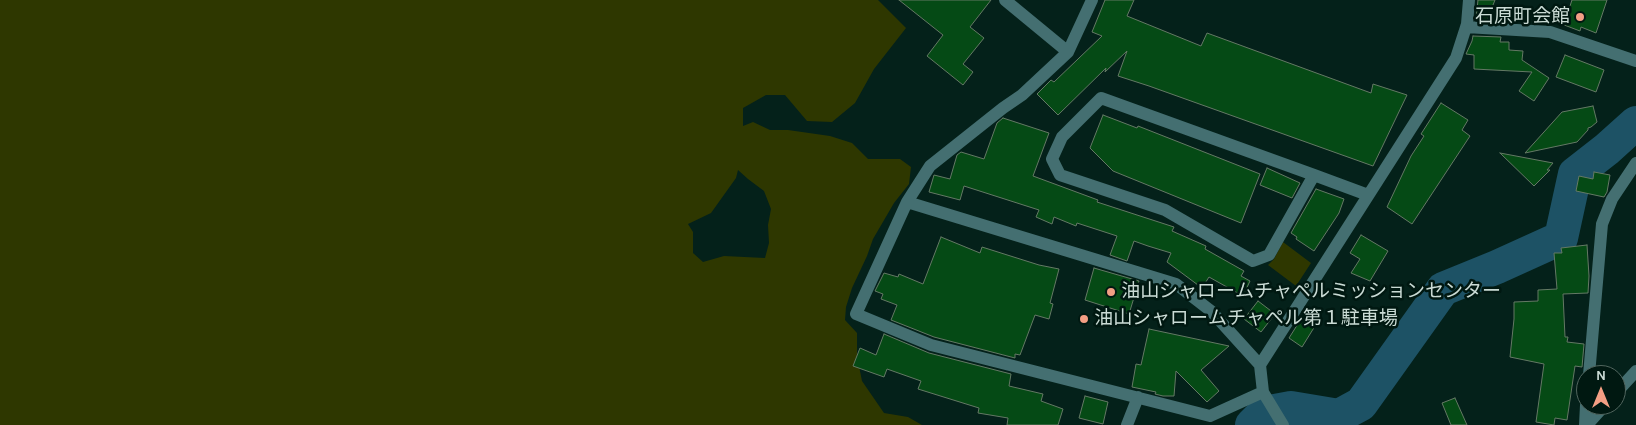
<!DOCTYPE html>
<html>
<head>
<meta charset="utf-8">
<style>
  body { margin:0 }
  #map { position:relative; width:1636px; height:425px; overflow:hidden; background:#04211a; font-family:Karla,sans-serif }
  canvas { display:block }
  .north { position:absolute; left:1576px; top:365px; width:50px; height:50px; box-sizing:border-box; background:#001811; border:1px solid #51665f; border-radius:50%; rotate:0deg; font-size:14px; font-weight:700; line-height:20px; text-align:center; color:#cadbd5 }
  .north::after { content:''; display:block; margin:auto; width:18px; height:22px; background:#f39f84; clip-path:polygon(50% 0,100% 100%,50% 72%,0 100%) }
</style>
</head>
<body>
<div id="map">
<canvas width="1636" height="425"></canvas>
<div class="north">N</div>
</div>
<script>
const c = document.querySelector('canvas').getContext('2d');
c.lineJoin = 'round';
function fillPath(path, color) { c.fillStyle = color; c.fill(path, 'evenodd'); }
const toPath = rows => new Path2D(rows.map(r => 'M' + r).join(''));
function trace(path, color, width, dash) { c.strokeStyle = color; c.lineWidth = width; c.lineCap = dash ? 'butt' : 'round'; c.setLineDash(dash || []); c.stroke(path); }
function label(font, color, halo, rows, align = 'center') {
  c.font = font + ' Karla,"Noto Sans JP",sans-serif'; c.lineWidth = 5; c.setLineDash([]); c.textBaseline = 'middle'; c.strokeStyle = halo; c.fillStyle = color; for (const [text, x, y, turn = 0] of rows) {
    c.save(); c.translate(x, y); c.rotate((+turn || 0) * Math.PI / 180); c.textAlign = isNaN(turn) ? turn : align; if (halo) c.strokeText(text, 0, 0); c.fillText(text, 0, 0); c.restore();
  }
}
fillPath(toPath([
  [0,0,878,0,906,28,874,69,855,103,832,122,807,121,785,95,766,95,743,108,743,126,753,122,770,130,788,130,830,136,852,143,868,159,900,159,911,167,909,184,894,203,873,239,867,256,852,288,846,307,845,320,857,333,857,356,862,381,884,413,908,417,922,425,0,425],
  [738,170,748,179,764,191,771,209,768,225,769,243,765,258,724,256,703,262,693,253,693,232,688,224,711,213,736,178],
  [1283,242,1311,263,1296,286,1268,265,1274,259]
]), '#2e3700');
trace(toPath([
  [1252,425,1264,413,1291,408,1339,416,1361,404,1443,289,1497,267,1561,238,1575,174,1607,149,1636,123]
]), '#1d5265', 34);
const building = toPath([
  [899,0,991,0,970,27,984,38,963,64,973,72,963,85,927,56,943,35,899,0],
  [1105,0,1134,0,1127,16,1201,46,1207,33,1371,93,1373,84,1407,95,1373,166,1149,86,1118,76,1127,51,1105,72,1106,68,1058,115,1037,94,1051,80,1054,82,1102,36,1092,32,1105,0],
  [1478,0,1495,0,1487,20,1476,19,1478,0],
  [1572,0,1607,0,1596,33,1581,27,1580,31,1559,23,1565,7,1569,9,1572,0],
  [1473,36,1501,37,1500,42,1509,42,1509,50,1523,51,1522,60,1549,78,1534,101,1519,91,1532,72,1474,69,1474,55,1466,54,1472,41,1473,36],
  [1565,55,1604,70,1596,92,1556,77,1565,55],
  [1441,103,1468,120,1462,130,1470,136,1412,224,1387,207,1411,156,1424,136,1421,134,1441,103],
  [1593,106,1597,122,1591,127,1588,128,1588,130,1577,142,1525,153,1562,112,1593,106],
  [1103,115,1137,128,1138,126,1260,174,1241,223,1113,171,1090,148,1103,115],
  [1003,118,1049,133,1033,176,1098,200,1097,202,1174,227,1172,231,1206,246,1205,249,1244,271,1241,276,1250,281,1243,296,1209,277,1202,288,1167,262,1171,253,1148,246,1134,241,1127,261,1110,255,1117,236,1077,223,1076,226,1054,217,1052,224,1036,217,1039,210,964,186,960,200,929,192,934,175,950,179,957,155,961,152,984,159,997,123,1003,118],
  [1500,153,1553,163,1547,170,1550,170,1534,186,1500,153],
  [1267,168,1300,183,1292,198,1260,185,1267,168],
  [1594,172,1610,175,1607,192,1604,197,1576,191,1579,176,1593,179,1594,172],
  [1316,189,1344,199,1339,213,1314,251,1296,239,1297,237,1291,233,1316,189],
  [1361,235,1388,251,1370,281,1351,273,1360,259,1350,253,1361,235],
  [941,237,980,253,982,247,1039,265,1059,269,1050,303,1053,304,1049,319,1035,315,1020,355,1015,354,1015,358,934,337,891,320,897,305,881,299,883,294,875,291,884,273,898,277,899,274,923,284,941,237],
  [1587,245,1589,276,1588,293,1563,294,1565,337,1568,337,1567,342,1584,344,1582,367,1575,366,1567,420,1555,418,1554,425,1536,422,1544,364,1510,357,1514,319,1514,302,1538,301,1538,290,1557,289,1554,253,1562,253,1561,248,1587,245],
  [1094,268,1139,281,1129,314,1085,300,1094,268],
  [1258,301,1275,314,1261,332,1244,319,1258,301],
  [1301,319,1315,326,1302,347,1289,338,1301,319],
  [1149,329,1229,346,1201,370,1219,391,1207,402,1176,371,1174,396,1163,396,1155,394,1156,392,1132,387,1136,364,1141,365,1149,329],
  [884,334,929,353,1011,374,1009,386,1043,394,1041,401,1063,409,1058,425,1007,425,1008,418,978,413,979,408,918,389,921,381,887,369,884,377,853,366,860,348,876,355,884,334],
  [1085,396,1108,402,1103,424,1079,418,1085,396],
  [1455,398,1467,425,1451,425,1442,403,1455,398]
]);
fillPath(building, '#054a15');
trace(building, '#647965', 1);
trace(toPath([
  [1005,0,1068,52,1092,0],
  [1466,27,1550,32,1636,61],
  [1314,175,1269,255,1253,261,1165,210,1060,175,1052,159,1062,137,1101,98,1314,175,1368,195],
  [907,202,930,166,1003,108,1022,95,1068,52],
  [1260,365,1211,311,1176,284,907,202,856,314,931,345,1210,416,1263,392],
  [1589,375,1602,224,1612,199,1636,163],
  [1616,393,1636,371],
  [1127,425,1138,397],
  [1283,425,1263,392,1260,365,1456,58,1467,24,1469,0],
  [1585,425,1586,405],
  [1587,425,1605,405]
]), '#446f71', 12);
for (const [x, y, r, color] of [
  [1580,17,5,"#f39f84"],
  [1111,292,5,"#f39f84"],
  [1084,319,5,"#f39f84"]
]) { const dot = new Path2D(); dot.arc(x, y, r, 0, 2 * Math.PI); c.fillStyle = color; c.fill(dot); trace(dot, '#001811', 2); }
label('19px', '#cadbd5', '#001811', [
  ["石原町会館",1570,17,"right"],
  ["油山シャロームチャペルミッションセンター",1121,292],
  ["油山シャロームチャペル第１駐車場",1094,319]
], 'left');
</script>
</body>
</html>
